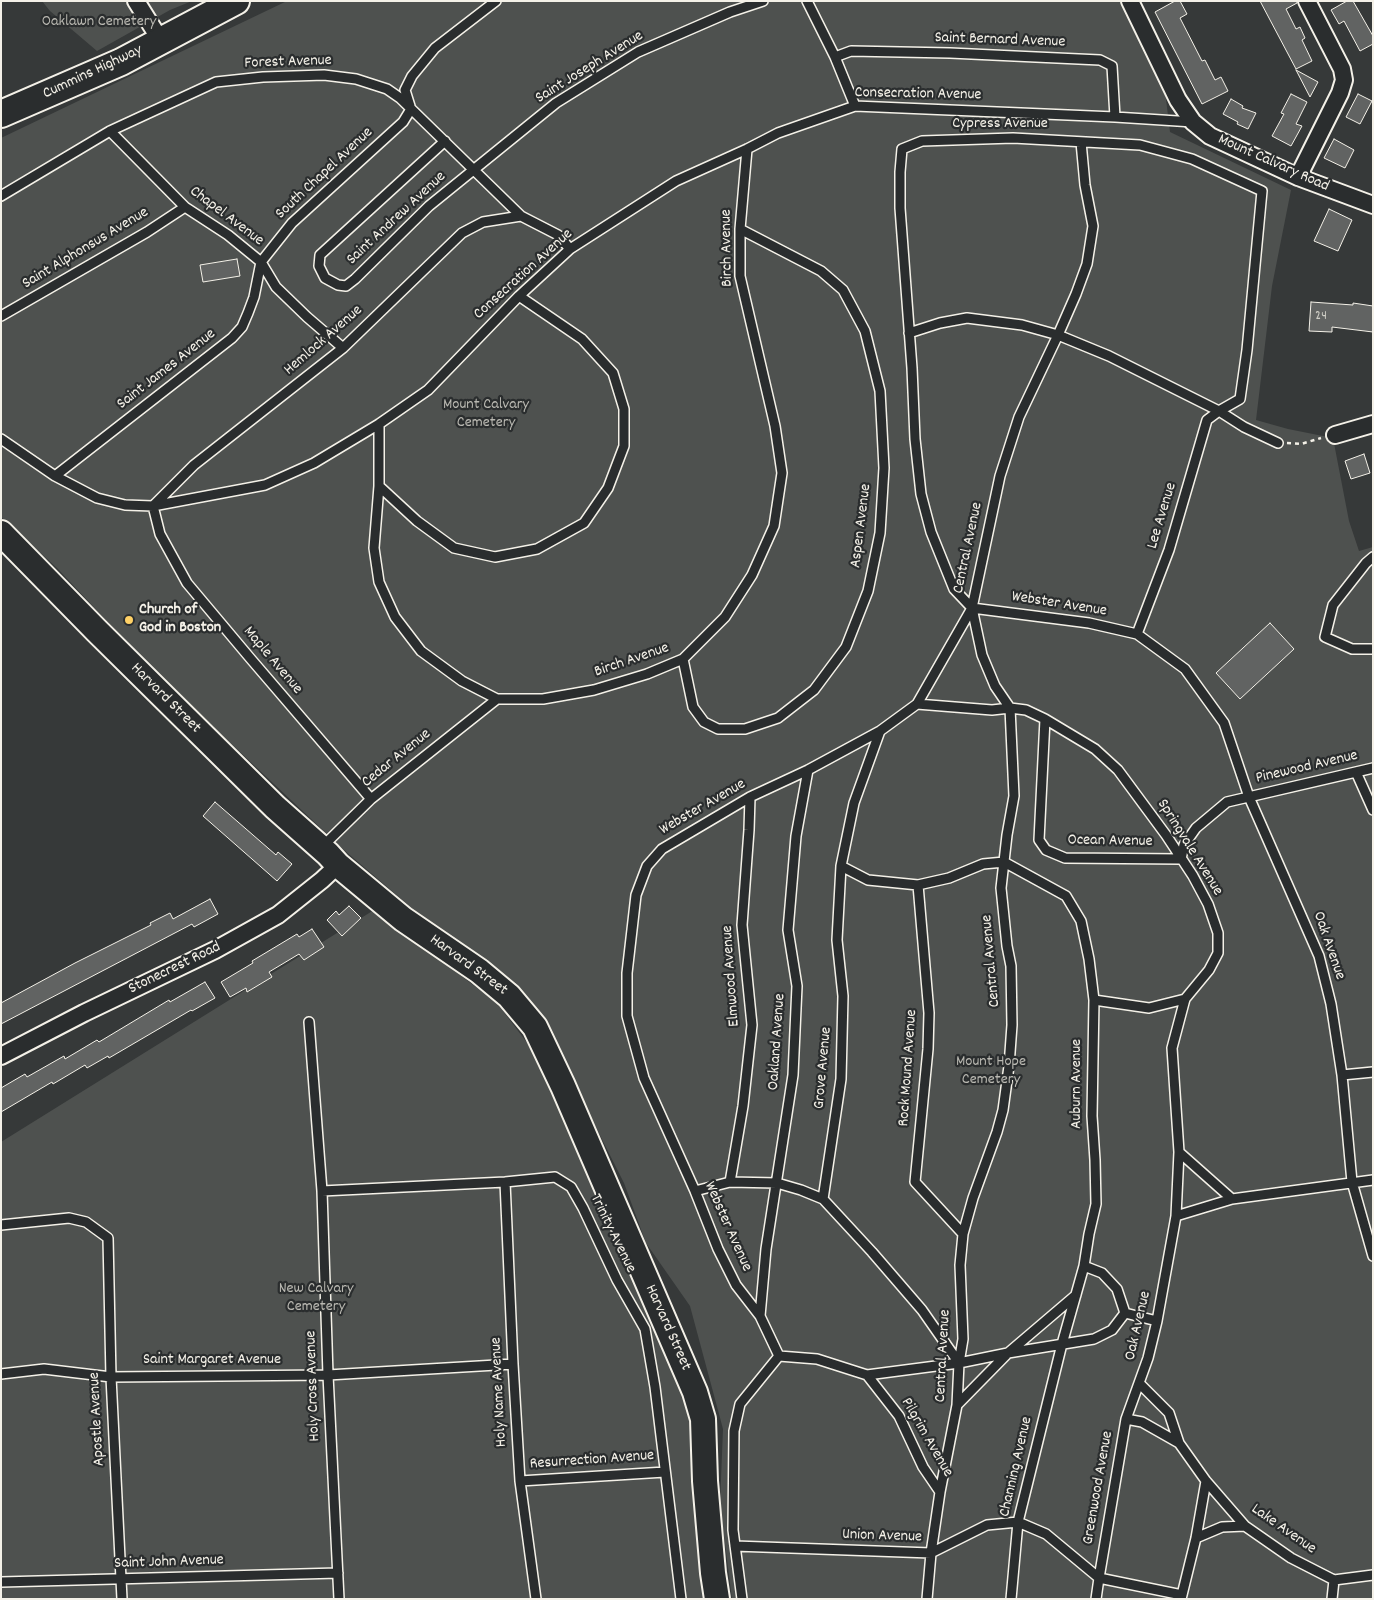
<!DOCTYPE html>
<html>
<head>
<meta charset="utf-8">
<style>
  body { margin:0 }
  #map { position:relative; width:1374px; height:1600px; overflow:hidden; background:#363939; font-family:Dekko,sans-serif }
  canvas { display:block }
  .frame { position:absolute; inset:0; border:2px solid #f4f1e8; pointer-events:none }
</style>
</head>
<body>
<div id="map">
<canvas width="1374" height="1600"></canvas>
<div class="frame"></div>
</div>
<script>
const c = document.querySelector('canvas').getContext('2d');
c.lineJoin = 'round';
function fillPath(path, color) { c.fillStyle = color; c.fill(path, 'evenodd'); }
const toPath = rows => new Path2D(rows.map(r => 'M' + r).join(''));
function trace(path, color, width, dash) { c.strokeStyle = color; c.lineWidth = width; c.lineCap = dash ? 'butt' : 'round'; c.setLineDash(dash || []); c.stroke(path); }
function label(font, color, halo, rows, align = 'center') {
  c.font = font + ' Dekko,sans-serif'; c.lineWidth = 4.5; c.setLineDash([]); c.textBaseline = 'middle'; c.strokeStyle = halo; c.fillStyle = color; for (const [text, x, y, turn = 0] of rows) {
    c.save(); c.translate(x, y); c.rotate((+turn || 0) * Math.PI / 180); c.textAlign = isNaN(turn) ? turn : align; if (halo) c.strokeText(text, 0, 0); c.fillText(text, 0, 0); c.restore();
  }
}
fillPath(toPath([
  [42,1,192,1,170,10,97,51,50,11],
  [287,1,1120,1,1164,83,1170,132,1291,190,1272,286,1256,420,1288,429,1333,438,1349,521,1359,551,1373,547,1373,1599,732,1599,720,1504,723,1429,690,1306,646,1243,624,1183,543,1022,520,989,505,976,469,949,434,927,344,850,153,670,57,568,1,517,1,138],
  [374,910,497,1003,540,1060,674,1372,695,1431,694,1505,704,1599,1,1599,1,1142]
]), '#4e514f');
const building = toPath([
  [1175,1,1180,1,1187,14,1180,18,1202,61,1205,60,1215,80,1221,77,1228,91,1202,104,1155,12,1175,1],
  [1260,1,1297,1,1297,3,1286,9,1296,29,1300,27,1305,38,1302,40,1312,61,1296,69,1260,1],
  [1347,1,1353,1,1373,36,1373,44,1360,51,1344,21,1339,24,1331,10,1347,1],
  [1296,70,1318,82,1310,97,1296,70],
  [1291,94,1307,102,1296,124,1302,126,1291,146,1272,136,1284,114,1281,113,1291,94],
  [1358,94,1372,101,1360,124,1346,117,1358,94],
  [1231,99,1243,106,1242,108,1256,113,1248,129,1237,124,1238,122,1223,114,1231,99],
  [1334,139,1354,150,1345,168,1324,158,1334,139],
  [1329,209,1352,220,1338,251,1314,241,1329,209],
  [237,259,240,276,203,282,200,265,237,259],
  [1311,302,1353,305,1353,303,1373,306,1373,332,1332,327,1332,332,1309,331,1311,302],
  [1364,454,1370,473,1351,479,1345,461,1364,454],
  [1270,623,1294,649,1240,699,1216,673,1270,623],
  [215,802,276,855,278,852,292,864,277,881,203,816,215,802],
  [210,899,218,914,194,927,192,924,1,1024,1,1003,75,963,151,925,150,923,170,913,173,919,210,899],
  [349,906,361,918,342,936,327,920,336,911,339,915,349,906],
  [312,929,324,947,304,960,299,954,269,972,272,977,247,992,246,988,230,997,221,982,253,963,252,961,297,934,299,937,312,929],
  [205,982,215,998,192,1011,191,1010,109,1058,108,1056,87,1068,85,1065,53,1084,52,1082,1,1112,1,1088,25,1074,27,1077,64,1056,65,1059,97,1040,99,1042,169,1000,170,1002,205,982]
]);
fillPath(building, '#616362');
trace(building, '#f4f1e8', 1);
const lane = toPath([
  [807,1,835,57,855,106],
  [835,57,851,51,950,53,1100,60,1112,66,1115,117],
  [410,106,405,90,412,76,435,48,496,1],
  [110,131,185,207,228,235,261,262,276,287,307,317,343,348],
  [445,141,320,255,319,266,325,278,338,285,346,286,355,279,429,206,556,103,638,52,730,12,763,1],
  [1,196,110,131,216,82,263,77,324,75,356,79,387,89,400,98,521,216,558,235,570,249],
  [1,316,147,232,185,207],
  [909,333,940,323,967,318,1022,325,1058,335,1109,356,1219,411,1244,427,1278,443],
  [379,424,379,486,374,548,379,582,395,617,421,651,462,681,497,699,543,699,594,690,647,674,683,659,725,617,752,575,774,526,782,473,775,426,740,276,740,229,747,149],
  [1,439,55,476,97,498,125,505,153,506,265,485,314,463,379,424,428,390,519,296,570,249,676,181,747,149,778,133,855,106,1115,117,1193,122],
  [55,476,232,338,242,327,248,313,254,297,261,262,292,223,403,122,411,109],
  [379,486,417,521,454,548,495,557,537,549,584,523,608,488,624,446,624,409,613,373,582,339,519,296],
  [153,506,194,465,343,348,462,233,483,222,521,216],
  [153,506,160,534,187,583,250,658,371,799],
  [1373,557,1366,563,1333,605,1325,637,1352,649,1373,649],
  [972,608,954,589,931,532,921,494,915,439,912,368,900,208,900,172,902,149,922,141,1013,138,1140,145,1192,159,1262,191,1247,350,1240,399,1219,411,1207,420,1169,550,1137,634],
  [972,608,1089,623,1137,634,1185,669,1224,723,1249,797,1319,956,1331,1004,1342,1075,1352,1182,1373,1256],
  [683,659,693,707,704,722,718,729,745,729,778,718,814,690,846,647,868,591,880,533,884,468,880,391,865,331,843,290,821,271,740,229],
  [917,704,992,710,1010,708,1026,710,1045,719,1095,749,1118,770,1166,835,1193,876,1208,904,1218,933,1218,953,1209,970,1185,999,1172,1048,1179,1152,1176,1216,1157,1321,1148,1358,1126,1419,1099,1578,1096,1599],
  [1045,719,1039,840,1046,850,1065,858,1181,859],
  [880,731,854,803,841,866,837,940,843,996,841,1079,823,1199,872,1252,922,1310,959,1363],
  [1356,772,1373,810],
  [321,848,371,799,497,699],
  [1181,859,1184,845,1196,828,1227,802,1373,768],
  [1004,862,1066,896,1081,921,1089,959,1094,1000,1092,1116,1095,1160,1096,1204,1089,1234,1084,1266,1062,1344,1018,1522,1011,1599],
  [841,866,868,880,918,885,949,878,983,864,1004,862],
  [918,885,929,1013,928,1049,915,1182,963,1234],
  [1094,1000,1149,1008,1185,999],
  [309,1022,322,1191,328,1375,339,1599],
  [1342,1075,1373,1072],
  [1179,1152,1232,1199],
  [505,1182,513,1364,520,1481,536,1599],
  [730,1182,743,1106,752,1025,742,925,749,830,750,797],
  [322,1191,505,1182,555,1177,571,1187,583,1208,617,1280,645,1329,655,1387,681,1599],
  [695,1191,730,1182,777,1183,801,1190,823,1199],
  [1176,1216,1232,1199,1373,1180],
  [1,1225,69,1218,86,1222,108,1238,111,1377,122,1599],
  [1084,1266,1102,1273,1117,1289,1125,1313],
  [1125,1313,1157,1321],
  [760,1316,766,1249,793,1075,797,986,788,930,796,836,808,770],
  [779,1356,760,1316,736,1285,718,1249,695,1191,644,1078,627,1016,627,973,636,895,647,866,662,849,750,797,808,770,880,731,917,704,972,608],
  [779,1356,817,1359,867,1375,959,1363,1008,1353,1094,1339,1112,1330,1125,1313],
  [1,1374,44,1369,111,1377,328,1375,513,1364],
  [867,1375,899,1416,923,1467,940,1492],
  [1140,1384,1169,1413,1179,1443,1206,1481,1245,1526,1291,1558,1334,1580,1373,1575],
  [957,1405,1008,1353,1076,1295],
  [1126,1419,1142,1422,1179,1443],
  [520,1481,665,1472],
  [1196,1538,1222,1527,1245,1526],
  [735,1546,931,1553,987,1525,1018,1522,1046,1534,1099,1578,1182,1595],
  [1,1582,338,1573],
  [742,1599,733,1530,734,1431,740,1404,779,1356],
  [927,1599,931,1553,940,1492,957,1405,959,1363,963,1339,960,1265,963,1234,973,1198,997,1132,1003,1110,1009,1066,1012,1025,1011,966,1007,946,1001,888,1007,835,1014,796,1010,708,995,686,982,655,972,608,1000,476,1019,417,1058,335,1076,294,1087,264,1093,226,1085,185,1081,142],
  [1181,1599,1196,1538,1206,1481],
  [1332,1599,1334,1580]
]);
const street = toPath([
  [136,1,161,41],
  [1130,1,1178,100,1193,122,1210,136,1298,177,1373,205],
  [1298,177,1340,93,1344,80,1342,69,1307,1],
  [1335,435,1373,424],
  [1,1056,84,1013,215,950,278,915,322,880,338,865]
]);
const secondary = toPath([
  [1,533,97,631,275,807,328,854,338,865,403,919,479,971,509,996,535,1027,563,1086,695,1392,703,1419,705,1481,713,1573,717,1599]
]);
const primary = toPath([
  [1,114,121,62,236,1]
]);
trace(lane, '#f4f1e8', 12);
trace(street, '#f4f1e8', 20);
trace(secondary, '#f4f1e8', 28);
trace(primary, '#f4f1e8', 30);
trace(toPath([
  [1287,443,1301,444,1321,438]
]), '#f4f1e8', 2.5, [4, 4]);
trace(lane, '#2a2d2e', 9);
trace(street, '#2a2d2e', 16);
trace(secondary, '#2a2d2e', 24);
trace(primary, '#2a2d2e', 26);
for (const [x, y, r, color] of [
  [129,620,5,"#ffd166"]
]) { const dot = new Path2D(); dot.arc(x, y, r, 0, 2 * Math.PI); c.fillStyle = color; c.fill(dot); trace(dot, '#2a2d2e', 2); }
label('14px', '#cfcec6', null, [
  ["24",1321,317]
]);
label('16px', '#bab9b2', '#2a2d2e', [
  ["Oaklawn Cemetery",99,23],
  ["Mount Calvary",486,406],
  ["Cemetery",486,424],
  ["Mount Hope",991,1063],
  ["Cemetery",991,1081],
  ["New Calvary",316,1290],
  ["Cemetery",316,1308]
]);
label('16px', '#f4f1e8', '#2a2d2e', [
  ["Saint Bernard Avenue",1000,41,2],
  ["Forest Avenue",288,63,-2],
  ["Saint Joseph Avenue",590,68,-32],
  ["Cummins Highway",93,73,-25],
  ["Consecration Avenue",918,95,1],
  ["Cypress Avenue",1000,125],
  ["Mount Calvary Road",1273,164,24],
  ["South Chapel Avenue",325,174,-43],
  ["Chapel Avenue",226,217,37],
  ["Saint Andrew Avenue",397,219,-43],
  ["Birch Avenue",728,248,-91],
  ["Saint Alphonsus Avenue",86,249,-31],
  ["Consecration Avenue",524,275,-42],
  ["Hemlock Avenue",324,341,-41],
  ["Saint James Avenue",167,370,-38],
  ["Lee Avenue",1163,516,-73],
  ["Aspen Avenue",862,526,-83],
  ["Central Avenue",969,548,-78],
  ["Webster Avenue",1059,605,9],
  ["Maple Avenue",272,661,50],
  ["Birch Avenue",632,661,-19],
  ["Harvard Street",165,699,45],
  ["Cedar Avenue",397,759,-39],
  ["Pinewood Avenue",1307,768,-13],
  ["Webster Avenue",703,808,-30],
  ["Ocean Avenue",1110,842,1],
  ["Springvale Avenue",1189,848,58],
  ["Oak Avenue",1328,946,71],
  ["Central Avenue",992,961,-95],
  ["Harvard Street",468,966,36],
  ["Stonecrest Road",175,969,-26],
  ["Elmwood Avenue",732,976,-94],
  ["Oakland Avenue",778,1042,-86],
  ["Grove Avenue",824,1068,-85],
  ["Rock Mound Avenue",909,1068,-86],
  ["Auburn Avenue",1078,1084,-90],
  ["Webster Avenue",727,1227,66],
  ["Trinity Avenue",612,1234,64],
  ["Oak Avenue",1139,1326,-77],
  ["Harvard Street",667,1328,66],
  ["Central Avenue",944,1356,-87],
  ["Saint Margaret Avenue",212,1361],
  ["Holy Cross Avenue",314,1386,-92],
  ["Holy Name Avenue",500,1392,-93],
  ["Apostle Avenue",98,1419,-93],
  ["Pilgrim Avenue",926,1438,60],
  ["Resurrection Avenue",592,1461,-4],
  ["Channing Avenue",1017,1467,-77],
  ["Greenwood Avenue",1099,1488,-80],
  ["Lake Avenue",1283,1530,35],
  ["Union Avenue",882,1537,2],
  ["Saint John Avenue",169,1563,-2]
]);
label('bold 16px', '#f4f1e8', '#2a2d2e', [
  ["Church of",139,611],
  ["God in Boston",139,629]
], 'left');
</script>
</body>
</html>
